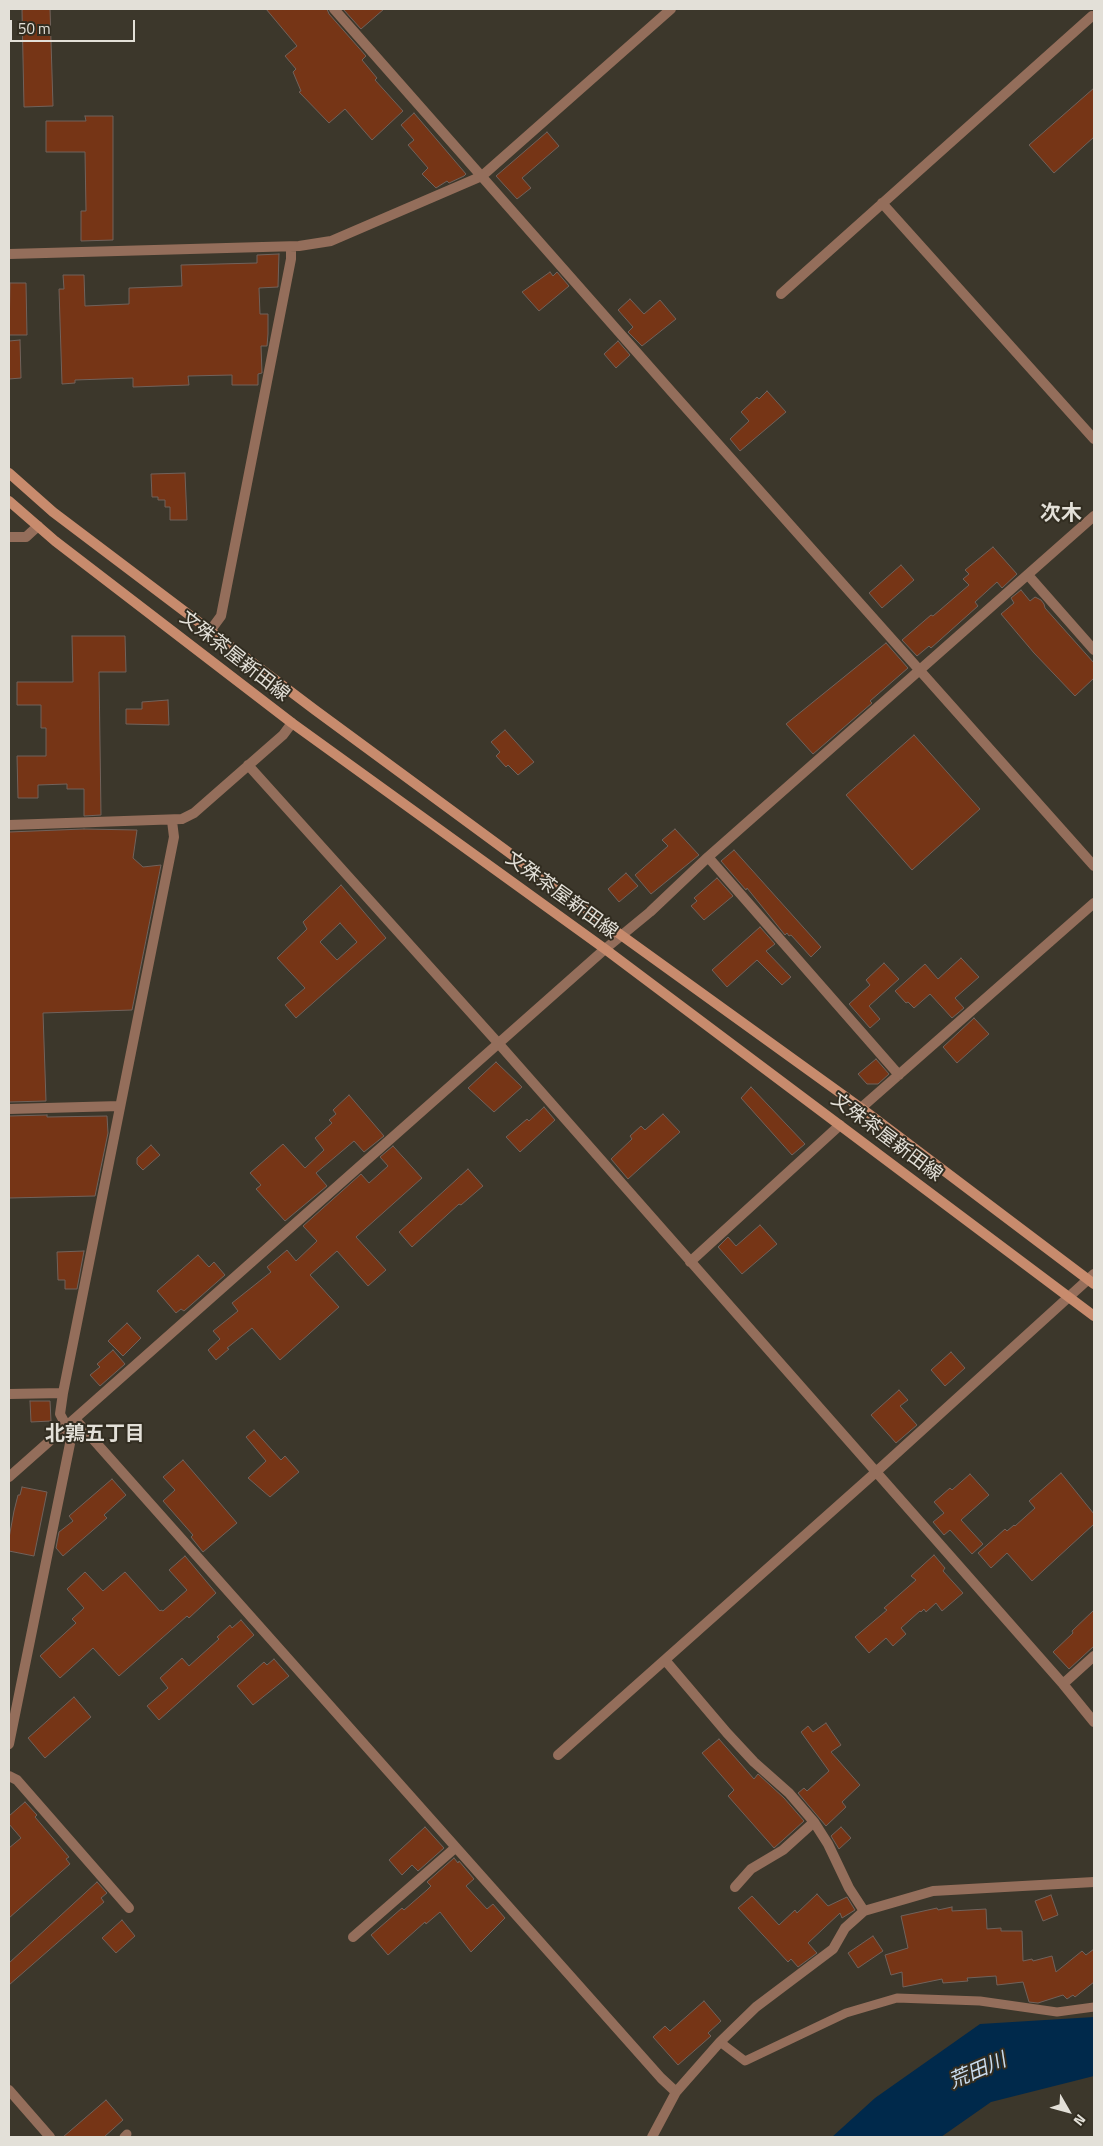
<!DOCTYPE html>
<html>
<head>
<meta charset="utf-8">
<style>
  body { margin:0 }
  #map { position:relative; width:1103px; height:2146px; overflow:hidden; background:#3c372b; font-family:"Titillium Web",sans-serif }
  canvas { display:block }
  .frame { position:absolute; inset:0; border:10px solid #e3e0d8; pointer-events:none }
  .north { position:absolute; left:1043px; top:2086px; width:50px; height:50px; -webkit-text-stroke:4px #322d21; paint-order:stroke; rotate:128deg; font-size:14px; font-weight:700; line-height:20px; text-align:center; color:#e3e0d8 }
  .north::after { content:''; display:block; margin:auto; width:18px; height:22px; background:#e3e0d8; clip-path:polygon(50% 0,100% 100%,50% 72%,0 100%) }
  .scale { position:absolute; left:10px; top:20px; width:125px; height:22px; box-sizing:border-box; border:2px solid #e3e0d8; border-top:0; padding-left:6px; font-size:15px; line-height:18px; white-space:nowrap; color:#e3e0d8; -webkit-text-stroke:4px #322d21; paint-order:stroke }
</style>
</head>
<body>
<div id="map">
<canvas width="1103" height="2146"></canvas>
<div class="frame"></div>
<div class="north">N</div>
<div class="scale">50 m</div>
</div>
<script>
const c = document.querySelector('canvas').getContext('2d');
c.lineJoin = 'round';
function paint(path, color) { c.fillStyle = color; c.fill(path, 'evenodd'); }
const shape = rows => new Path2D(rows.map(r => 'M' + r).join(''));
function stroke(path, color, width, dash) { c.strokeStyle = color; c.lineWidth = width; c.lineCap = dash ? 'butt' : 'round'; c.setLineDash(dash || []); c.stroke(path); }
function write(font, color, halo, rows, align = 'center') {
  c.font = font + ' "Titillium Web","Noto Sans JP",sans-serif'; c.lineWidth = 4; c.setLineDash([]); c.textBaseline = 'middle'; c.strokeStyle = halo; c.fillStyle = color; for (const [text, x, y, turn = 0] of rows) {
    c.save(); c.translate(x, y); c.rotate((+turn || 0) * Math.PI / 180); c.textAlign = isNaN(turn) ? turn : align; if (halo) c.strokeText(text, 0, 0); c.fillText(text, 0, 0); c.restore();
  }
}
paint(shape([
  [1094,2017,1094,2076,991,2102,941,2137,832,2137,875,2098,980,2024]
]), '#00294b');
const building = shape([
  [25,9,50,9,53,106,24,107,22,10,25,9],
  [266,9,327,9,329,14,366,56,362,60,377,78,375,80,403,111,372,140,345,109,329,123,299,92,301,91,293,72,296,69,285,56,297,46,266,9],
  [343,9,384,9,361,29,343,9],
  [1094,88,1094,137,1054,173,1029,145,1094,88],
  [414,113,466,174,464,176,449,183,447,181,436,188,422,174,428,168,408,145,414,140,401,125,414,113],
  [85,116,113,116,113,240,81,241,81,211,86,211,85,152,46,152,46,121,86,121,85,116],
  [547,132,559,146,522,178,531,188,517,199,496,176,547,132],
  [279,254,278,287,259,288,260,314,268,314,268,334,267,346,261,346,262,373,258,374,258,385,232,385,232,375,188,376,189,385,133,387,133,378,75,380,75,383,62,384,59,289,64,289,63,275,84,275,85,306,129,304,129,288,182,286,181,265,257,263,257,255,279,254],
  [550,272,553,276,557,272,569,286,539,311,522,292,550,272],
  [10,283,26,283,27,335,9,335,10,283],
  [630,299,644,314,660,300,676,319,642,346,628,332,633,327,618,310,630,299],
  [20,340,21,378,9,379,9,341,20,340],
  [618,341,630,355,616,368,604,354,618,341],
  [767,391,786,412,740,451,730,439,749,421,741,412,757,397,759,399,767,391],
  [185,473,187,520,170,520,170,507,165,507,165,500,158,500,158,497,152,497,151,474,185,473],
  [993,547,1017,574,1002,588,997,582,975,602,978,606,931,648,929,646,917,656,902,640,931,615,933,616,969,585,963,579,969,574,965,570,993,547],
  [901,565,914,580,882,608,869,593,901,565],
  [1021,590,1030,601,1035,597,1041,600,1044,604,1045,608,1094,663,1094,678,1075,696,1034,653,1001,614,1014,603,1011,598,1021,590],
  [72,636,125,636,126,672,99,672,101,815,84,816,84,789,67,789,67,784,38,785,38,798,18,798,17,756,46,756,46,728,41,728,41,705,17,705,17,682,73,682,72,636],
  [886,643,908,668,870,701,872,703,813,754,786,724,886,643],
  [168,700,169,725,126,724,126,709,142,709,142,702,168,700],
  [505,730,534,762,518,775,508,765,506,767,496,756,500,752,491,742,505,730],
  [914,735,980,809,912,870,846,795,914,735],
  [84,829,137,830,133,858,143,867,161,865,132,1010,43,1013,46,1101,9,1102,9,832,84,829],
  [675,829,699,855,651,894,635,875,668,846,662,840,675,829],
  [734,850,821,947,811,957,791,935,789,936,787,933,785,935,747,888,746,890,721,861,734,850],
  [626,873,638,886,619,902,608,889,626,873],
  [717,878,733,896,704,920,691,906,697,901,694,898,717,878],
  [341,885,386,938,296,1018,285,1005,305,988,277,958,307,929,303,922,341,885],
  [340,923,357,942,337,960,320,942,340,923],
  [760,927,775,944,766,951,791,977,782,985,757,960,727,987,712,970,760,927],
  [961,958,979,977,955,998,964,1008,952,1018,930,994,914,1008,908,1002,906,1003,895,991,925,964,938,979,961,958],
  [884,963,899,979,869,1006,880,1019,870,1028,849,1004,870,985,866,980,884,963],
  [974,1018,989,1034,957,1063,943,1047,974,1018],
  [876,1059,889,1074,878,1084,867,1084,858,1074,876,1059],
  [496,1062,522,1087,494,1112,468,1088,496,1062],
  [751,1087,805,1144,792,1155,741,1098,751,1087],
  [349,1095,384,1136,364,1152,354,1141,316,1173,327,1186,285,1221,256,1189,261,1185,250,1173,283,1144,305,1168,324,1150,315,1138,332,1123,329,1120,336,1114,333,1110,349,1095],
  [544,1107,555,1120,520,1152,506,1137,527,1119,529,1121,544,1107],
  [663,1114,680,1132,628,1179,611,1159,632,1139,630,1136,641,1126,645,1130,663,1114],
  [47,1115,47,1117,107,1116,108,1133,95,1196,9,1198,9,1116,47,1115],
  [151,1145,160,1155,143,1170,137,1164,137,1158,151,1145],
  [393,1146,422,1178,356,1237,386,1270,368,1286,337,1251,310,1275,339,1307,280,1360,252,1328,227,1348,229,1349,216,1360,208,1350,220,1339,213,1331,238,1311,232,1303,271,1272,267,1267,287,1250,296,1261,317,1241,303,1226,361,1174,369,1183,388,1166,380,1157,393,1146],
  [468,1169,483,1186,461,1205,459,1204,412,1247,399,1232,468,1169],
  [760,1225,777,1244,742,1274,718,1247,728,1237,736,1246,760,1225],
  [84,1251,77,1289,65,1289,65,1280,58,1280,57,1252,84,1251],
  [198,1255,209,1267,214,1262,225,1275,184,1311,181,1309,176,1313,157,1291,198,1255],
  [127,1323,141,1338,123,1356,108,1341,127,1323],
  [113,1350,125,1364,100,1386,90,1375,100,1367,97,1364,113,1350],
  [951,1352,965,1368,945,1386,931,1370,951,1352],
  [899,1390,908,1400,900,1406,917,1425,896,1443,871,1415,899,1390],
  [30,1401,50,1401,51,1421,31,1422,30,1401],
  [254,1430,281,1460,285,1456,299,1472,270,1497,248,1478,266,1461,246,1437,254,1430],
  [183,1460,237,1523,203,1552,191,1537,193,1535,163,1501,175,1490,163,1477,183,1460],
  [1061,1473,1094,1514,1094,1524,1032,1581,1007,1553,991,1568,978,1553,1005,1529,1007,1531,1014,1525,1015,1526,1035,1508,1029,1501,1061,1473],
  [970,1474,989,1495,961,1520,983,1544,972,1554,950,1530,944,1535,933,1522,944,1513,934,1502,950,1488,952,1490,970,1474],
  [112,1479,126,1495,104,1515,107,1518,63,1556,56,1548,59,1532,73,1521,69,1516,112,1479],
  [22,1487,47,1492,34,1556,9,1551,9,1538,14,1511,18,1495,20,1495,22,1487],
  [934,1555,945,1568,943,1571,963,1593,942,1611,936,1603,926,1612,924,1609,921,1612,920,1611,901,1628,906,1634,893,1646,886,1638,869,1653,855,1637,887,1610,884,1608,916,1580,911,1576,934,1555],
  [185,1556,216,1593,189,1618,187,1616,119,1676,93,1648,60,1678,40,1656,76,1623,72,1619,84,1608,67,1589,85,1572,103,1591,125,1572,160,1611,161,1610,163,1611,187,1590,169,1570,185,1556],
  [1094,1610,1094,1646,1069,1669,1053,1652,1073,1633,1072,1631,1094,1610],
  [241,1620,254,1635,159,1720,147,1706,168,1688,160,1678,182,1658,189,1666,219,1639,217,1637,230,1625,232,1628,241,1620],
  [274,1659,289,1676,253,1705,237,1686,264,1662,267,1665,274,1659],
  [74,1697,91,1717,45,1758,28,1738,74,1697],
  [826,1723,841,1745,831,1752,860,1785,842,1802,846,1807,826,1826,798,1793,804,1788,807,1791,829,1771,801,1732,808,1726,813,1732,826,1723],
  [719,1739,754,1779,758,1774,784,1798,804,1821,774,1848,728,1796,734,1790,702,1753,719,1739],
  [25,1802,37,1815,35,1817,69,1857,66,1859,70,1864,9,1918,9,1848,21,1838,9,1824,9,1816,25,1802],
  [425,1827,444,1848,418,1871,412,1865,402,1875,389,1860,425,1827],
  [841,1827,851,1838,839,1849,831,1836,841,1827],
  [454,1858,458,1863,459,1861,474,1879,466,1886,487,1909,493,1904,505,1918,471,1952,440,1912,426,1924,425,1922,388,1955,371,1935,402,1908,404,1910,427,1890,431,1886,427,1882,454,1858],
  [97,1882,107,1893,101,1898,104,1902,9,1985,9,1963,97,1882],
  [817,1894,828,1906,847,1897,855,1910,842,1918,840,1913,808,1943,817,1953,798,1967,791,1959,788,1962,738,1908,752,1896,779,1925,795,1910,797,1913,817,1894],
  [1051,1895,1058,1915,1043,1921,1035,1901,1051,1895],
  [952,1907,952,1911,986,1909,987,1929,1001,1928,1001,1931,1022,1931,1023,1961,1032,1959,1033,1961,1052,1956,1056,1972,1082,1951,1086,1955,1094,1949,1094,1982,1075,1997,1073,1995,1067,1999,1063,1995,1038,2003,1029,2002,1023,1982,997,1985,996,1976,967,1978,968,1981,943,1983,942,1979,903,1987,902,1972,891,1975,885,1955,908,1948,901,1916,937,1908,938,1910,952,1907],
  [122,1920,135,1936,116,1953,102,1938,122,1920],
  [873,1936,883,1951,858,1968,848,1953,873,1936],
  [704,2001,721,2021,708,2033,711,2036,678,2065,653,2037,665,2026,670,2031,704,2001],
  [106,2100,123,2120,104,2137,63,2137,106,2100]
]);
paint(building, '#763516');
stroke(building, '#71625b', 1);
stroke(shape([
  [720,2042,745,2061,846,2013,897,1998,980,2001,1057,2012,1094,2007],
  [124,2137,127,2134]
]), '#946e5b', 9);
stroke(shape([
  [334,9,670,390,1094,866],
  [882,203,1094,439],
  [9,254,299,246,331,241,482,176,671,9],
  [781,294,1092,16],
  [9,537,26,537,38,526],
  [1028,575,1094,650],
  [210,631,221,616,291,259,291,247],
  [248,765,499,1044,1063,1684,1094,1722],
  [9,825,182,819,194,813,283,735,292,723],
  [708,857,899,1075],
  [861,1108,1094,903],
  [9,1109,120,1106],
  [690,1262,840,1125],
  [9,1394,63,1393],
  [75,1419,661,2078,676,2092],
  [67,1427,60,1414,63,1393,174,837,172,821],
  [9,1477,605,949,650,912,708,857,1094,516],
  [665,1660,727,1733,754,1762,789,1793,814,1822,828,1844,849,1888,864,1911],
  [1063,1684,1094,1656],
  [9,1744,75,1419],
  [558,1755,876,1472,1094,1274],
  [9,1776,17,1780,129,1908],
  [735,1887,751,1869,783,1850,814,1822],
  [353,1937,455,1848],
  [9,2090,50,2137],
  [652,2137,676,2092,720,2042,756,2007,833,1949,845,1928,864,1911,933,1891,1094,1882]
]), '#946e5b', 10);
stroke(shape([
  [9,473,53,512,315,710,621,935,861,1108,1094,1284],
  [9,501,55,541,292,723,605,949,1094,1316]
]), '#c88b6d', 10);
write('19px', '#e3e0d8', '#322d21', [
  ["文殊茶屋新田線",234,657,38],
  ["文殊茶屋新田線",561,896,36],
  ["文殊茶屋新田線",886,1138,37]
]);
write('bold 20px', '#e3e0d8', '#322d21', [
  ["北鶉五丁目",95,1435]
]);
write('italic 20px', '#c9dbec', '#322d21', [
  ["荒田川",978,2072,-23]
]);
write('bold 21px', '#e3e0d8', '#322d21', [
  ["次木",1061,515]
]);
</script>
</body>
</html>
